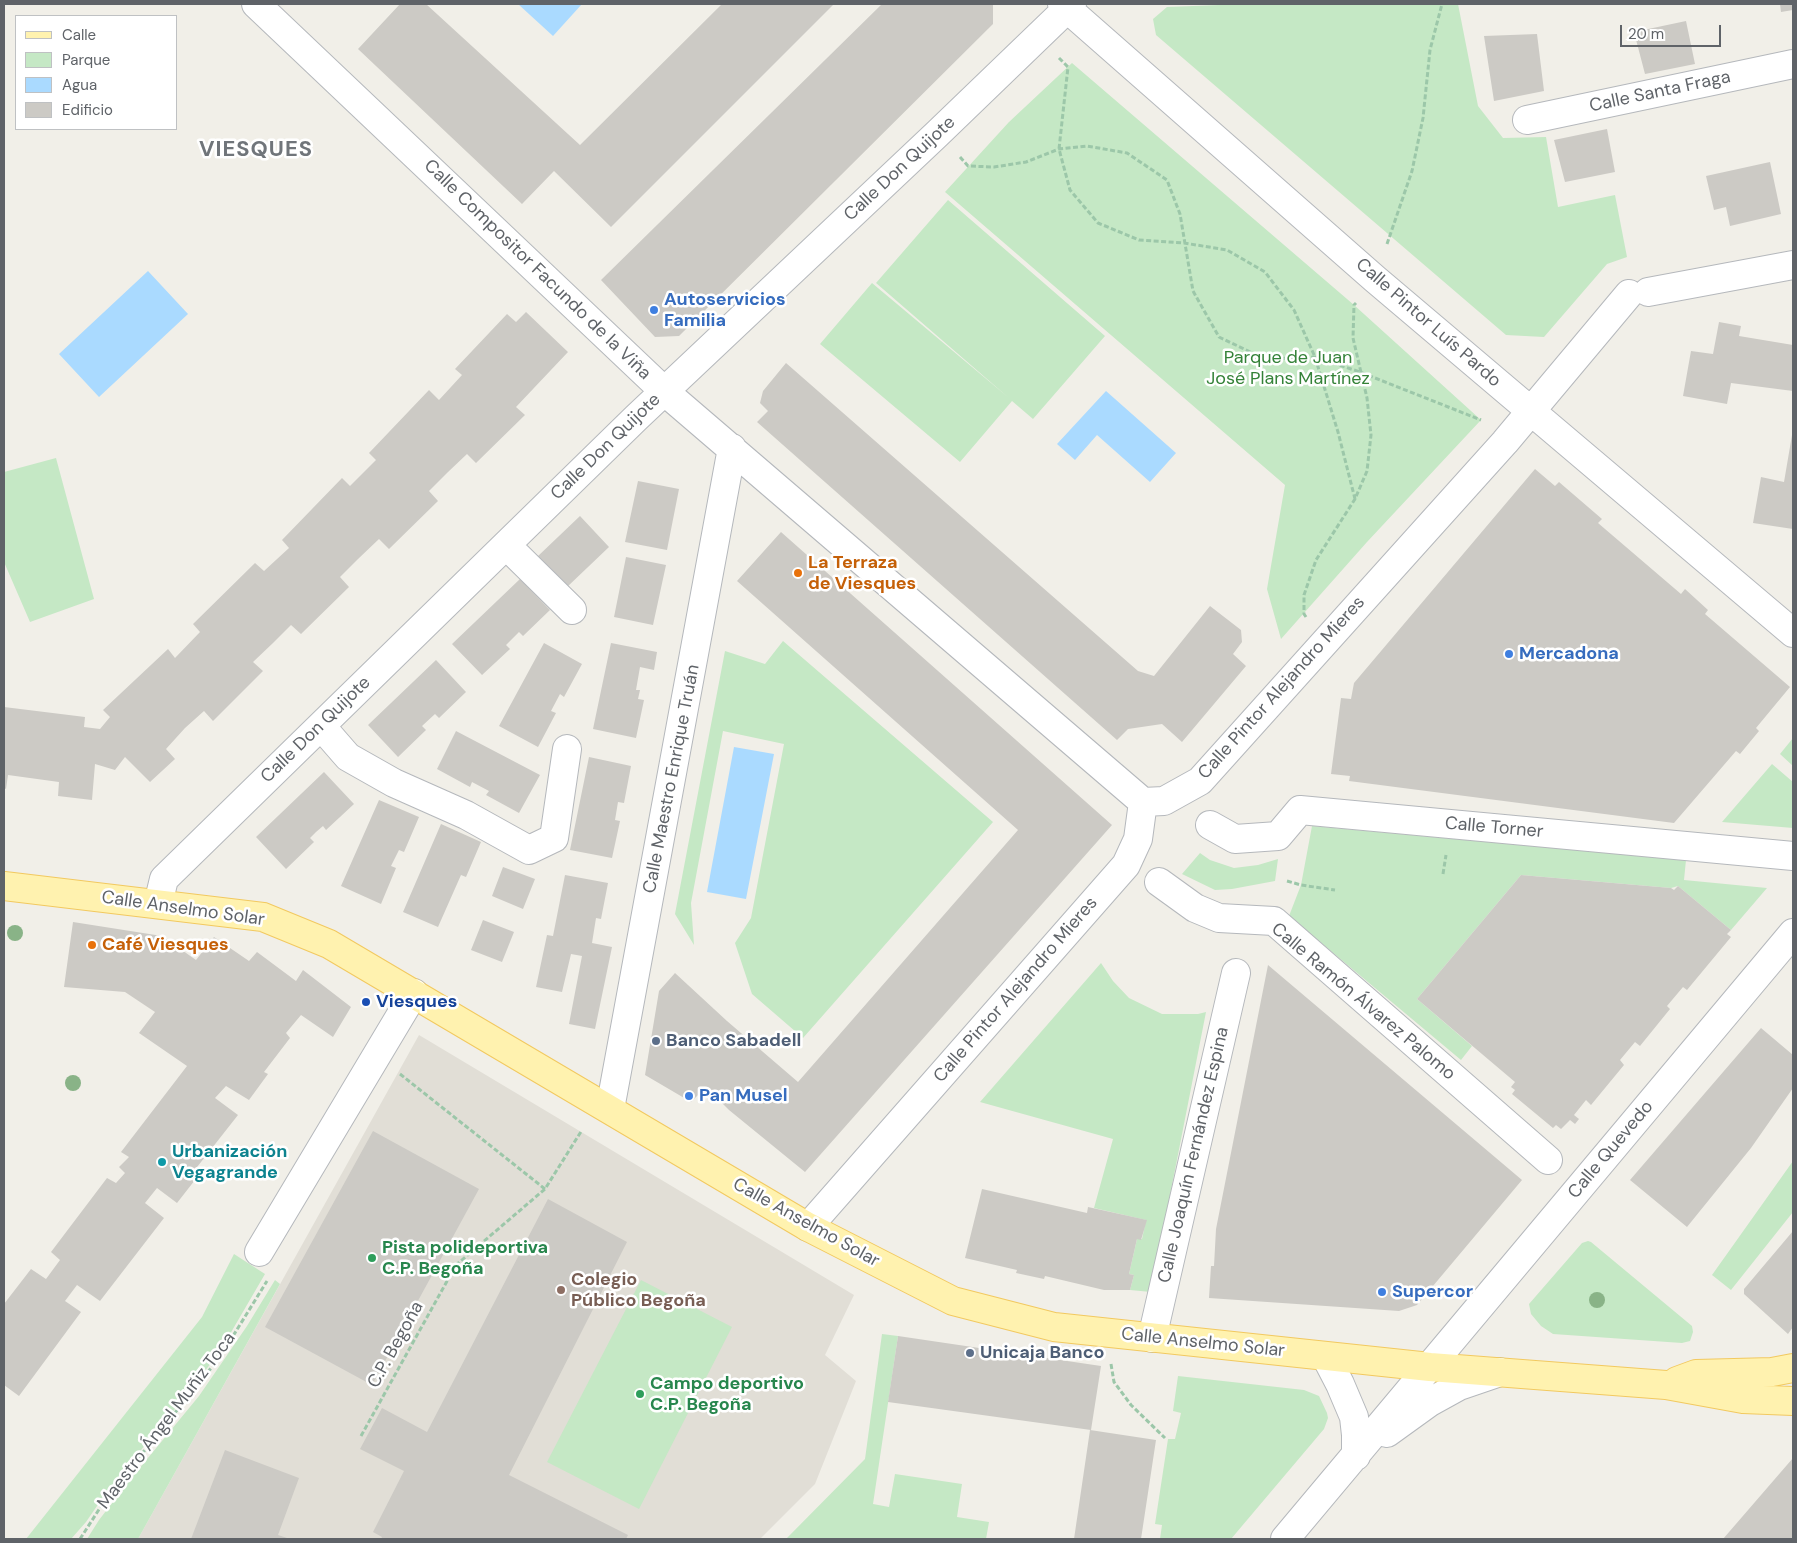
<!DOCTYPE html>
<html>
<head>
<meta charset="utf-8">
<style>
  body { margin:0 }
  #map { position:relative; width:1797px; height:1543px; overflow:hidden; background:#f1efe8; font-family:"DM Sans",sans-serif }
  canvas { display:block }
  .frame { position:absolute; inset:0; border:5px solid #5f6368; pointer-events:none }
  .legend { position:absolute; left:15px; top:15px; width:162px; height:115px; box-sizing:border-box; background:#fff; border:1px solid #bfc1c3; margin:0; padding:6px 9px; list-style:none; font-size:15px; color:#5f6368 }
  .legend li { display:flex; align-items:center; gap:10px; height:25px }
  .legend b { width:25px; border:1px solid #bfc1c3 }
  .scale { position:absolute; left:1620px; top:25px; width:101px; height:22px; box-sizing:border-box; border:2px solid #5f6368; border-top:0; padding-left:6px; font-size:15px; line-height:18px; white-space:nowrap; color:#5f6368; -webkit-text-stroke:4px #fff; paint-order:stroke }
</style>
</head>
<body>
<div id="map">
<canvas width="1797" height="1543"></canvas>
<div class="frame"></div>
<ul class="legend">
<li><b style="height:6px;background:#fff2af"></b>Calle</li>
<li><b style="height:14px;background:#c5e8c5"></b>Parque</li>
<li><b style="height:14px;background:#aadaff"></b>Agua</li>
<li><b style="height:14px;background:#cccac5"></b>Edificio</li>
</ul>
<div class="scale">20 m</div>
</div>
<script>
const c = document.querySelector('canvas').getContext('2d');
c.lineJoin = 'round';
function paint(path, color) { c.fillStyle = color; c.fill(path, 'evenodd'); }
const shape = rows => new Path2D(rows.map(r => 'M' + r).join(''));
function stroke(path, color, width, dash) { c.strokeStyle = color; c.lineWidth = width; c.lineCap = dash ? 'butt' : 'round'; c.setLineDash(dash || []); c.stroke(path); }
function write(font, color, halo, rows, align = 'center') {
  c.font = font + ' "DM Sans",sans-serif'; c.lineWidth = 5; c.setLineDash([]); c.textBaseline = 'middle'; c.strokeStyle = halo; c.fillStyle = color; for (const [text, x, y, turn = 0] of rows) {
    c.save(); c.translate(x, y); c.rotate((+turn || 0) * Math.PI / 180); c.textAlign = isNaN(turn) ? turn : align; if (halo) c.strokeText(text, 0, 0); c.fillText(text, 0, 0); c.restore();
  }
}
paint(shape([
  [419,1035,854,1295,825,1355,856,1381,815,1484,760,1539,138,1539]
]), '#e1ded6');
paint(shape([
  [1246,4,1458,4,1478,106,1503,138,1546,137,1558,207,1615,195,1627,257,1607,264,1544,337,1506,335,1156,35,1153,19,1167,7],
  [1072,63,1354,305,1481,420,1367,542,1281,639,1267,589,1285,485,945,192,1009,122],
  [948,200,1105,336,1033,419,1012,401,960,462,820,344,872,283,1009,398,876,283],
  [56,458,94,599,30,622,4,562,4,472],
  [783,641,993,822,803,1038,752,994,735,943,751,918,784,744,723,731,691,903,694,945,675,914,725,651,765,664],
  [1793,738,1793,766,1780,754],
  [1772,764,1793,782,1793,828,1722,822],
  [1312,826,1686,860,1684,880,1767,888,1731,930,1678,886,1671,888,1521,875,1417,999,1472,1046,1461,1060,1289,916,1301,885],
  [1200,853,1210,860,1234,868,1258,865,1278,859,1275,881,1232,889,1215,890,1182,874],
  [1101,963,1113,981,1129,998,1162,1014,1198,1014,1206,1012,1151,1292,1130,1290,1134,1275,1129,1274,1137,1239,1142,1239,1146,1220,1094,1208,1113,1139,980,1102],
  [1793,1161,1793,1212,1731,1290,1712,1275],
  [1588,1241,1591,1242,1692,1326,1693,1332,1690,1341,1682,1343,1553,1334,1541,1326,1531,1314,1529,1304,1582,1243],
  [234,1254,265,1274,219,1353,175,1409,108,1490,86,1522,71,1539,26,1539,202,1317],
  [275,1280,280,1284,138,1539,87,1539,99,1520,129,1481,199,1396,247,1326],
  [641,1280,732,1327,639,1509,547,1462],
  [882,1334,898,1336,873,1504,889,1507,895,1474,962,1484,957,1517,989,1522,986,1539,786,1539,865,1459],
  [1178,1376,1304,1390,1319,1396,1327,1413,1328,1418,1324,1429,1231,1539,1160,1539,1162,1525,1155,1524,1168,1439,1175,1439,1181,1413,1173,1411]
]), '#c5e8c5');
paint(shape([
  [518,4,582,4,553,36],
  [148,271,188,314,99,397,59,354],
  [1106,391,1176,453,1150,482,1097,435,1075,460,1057,444],
  [734,747,774,754,746,899,707,892]
]), '#aadaff');
paint(shape([
  [400,4,426,4,580,145,722,4,834,4,611,227,554,171,522,204,358,49],
  [882,4,993,4,993,24,679,336,655,337,601,280],
  [1780,4,1793,4,1793,10,1781,12],
  [1686,21,1695,64,1645,74,1634,32],
  [1537,34,1544,91,1494,101,1484,36],
  [1607,129,1615,172,1565,182,1554,140],
  [1770,162,1781,214,1730,226,1726,207,1714,210,1706,176],
  [526,312,568,352,516,407,525,415,476,463,467,454,448,472,429,491,438,501,389,549,379,539,358,559,340,577,349,587,301,634,291,625,273,643,253,662,263,671,213,721,204,711,185,728,166,749,175,759,150,782,125,757,115,770,95,764,92,800,58,796,59,782,8,775,6,789,4,788,4,707,85,717,84,727,100,729,110,717,103,710,168,649,175,658,200,632,193,624,255,563,264,571,289,548,282,540,342,478,350,486,376,460,369,453,429,390,439,400,462,375,455,369,507,314,516,322],
  [1719,322,1741,326,1739,336,1793,345,1793,391,1731,383,1727,404,1683,396,1691,351,1713,354],
  [786,363,1138,671,1154,676,1210,606,1241,630,1242,642,1233,654,1246,666,1182,742,1162,724,1128,729,1117,740,757,422,768,411,760,403,763,391],
  [1792,435,1793,529,1753,523,1761,477,1784,482],
  [1535,469,1555,486,1559,482,1602,519,1598,523,1681,594,1685,589,1708,610,1705,614,1790,687,1756,728,1759,731,1740,754,1736,751,1674,823,1349,781,1350,776,1331,774,1341,698,1351,699,1354,683],
  [638,481,679,489,667,550,625,542],
  [580,516,609,547,566,588,537,557],
  [781,532,1112,825,805,1172,729,1110,706,1087,691,1102,645,1075,659,991,675,973,727,1021,798,1082,1018,830,737,581],
  [626,557,666,565,653,625,614,617],
  [520,579,550,610,523,636,519,632,506,645,510,649,482,675,452,644],
  [544,643,582,664,564,697,560,694,551,711,556,713,538,747,499,726],
  [611,643,657,652,654,670,640,667,636,690,640,690,638,699,644,700,636,738,593,729],
  [436,660,466,692,439,718,435,714,422,726,426,730,398,757,368,725],
  [456,731,540,775,519,813,486,795,489,791,472,782,470,787,437,769],
  [589,757,631,766,624,803,618,802,615,820,620,821,612,858,570,850],
  [324,772,354,804,326,830,323,826,316,832,310,838,314,842,286,869,256,837],
  [379,800,419,817,404,852,399,850,391,866,396,868,381,904,341,886],
  [441,824,481,842,466,877,461,875,438,927,403,912],
  [503,867,535,879,523,909,492,896],
  [565,875,608,883,601,919,596,918,592,943,612,947,595,1029,569,1024,582,956,571,954,562,992,536,987,547,935,553,936],
  [1521,875,1671,888,1674,890,1678,886,1731,930,1727,934,1731,937,1687,990,1683,987,1667,1006,1670,1009,1640,1046,1635,1042,1620,1060,1624,1065,1591,1105,1586,1100,1574,1115,1579,1119,1575,1124,1570,1120,1561,1129,1556,1125,1553,1128,1512,1094,1515,1090,1511,1087,1515,1082,1417,999],
  [483,920,514,932,502,962,471,950],
  [73,922,162,936,196,960,214,937,249,961,257,952,296,981,303,970,351,1007,333,1037,301,1015,286,1033,290,1038,264,1072,268,1074,249,1100,226,1086,215,1098,238,1115,190,1176,195,1180,177,1203,157,1188,145,1203,164,1218,100,1301,77,1285,65,1301,81,1312,19,1396,4,1385,4,1304,31,1269,46,1279,60,1260,51,1252,107,1178,116,1183,125,1173,119,1167,129,1157,121,1152,187,1066,139,1033,155,1012,125,992,64,987],
  [1268,965,1522,1180,1417,1305,1399,1311,1209,1298,1211,1266,1214,1266,1216,1229],
  [1761,1028,1793,1055,1793,1088,1751,1148,1687,1227,1630,1180],
  [373,1131,479,1189,372,1385,265,1327],
  [982,1189,1087,1213,1088,1207,1147,1220,1141,1240,1137,1239,1129,1274,1134,1275,1130,1290,1104,1290,1045,1276,1044,1279,1016,1273,1017,1270,965,1258],
  [548,1199,627,1242,509,1475,628,1535,626,1539,381,1539,382,1537,373,1532,404,1471,360,1449,382,1408,427,1432],
  [1793,1231,1793,1327,1788,1334,1744,1294,1744,1289],
  [898,1336,1101,1366,1091,1430,888,1402],
  [1090,1430,1156,1440,1141,1539,1074,1539],
  [225,1450,299,1478,278,1535,290,1539,191,1539],
  [1793,1458,1793,1538,1792,1539,1723,1539]
]), '#cccac5');
const minor = shape([
  [256,4,664,391,1143,802],
  [1062,4,1375,279,1793,633],
  [1527,120,1793,64],
  [1648,292,1793,265],
  [506,545,572,610],
  [321,726,348,757,394,783,466,815,529,850,554,838,567,749],
  [1143,802,1164,801,1200,781,1505,442,1629,294],
  [1210,825,1235,839,1278,836,1300,810,1793,856],
  [1159,882,1195,908,1219,918,1274,921,1548,1160],
  [158,904,164,879,636,418,937,134,1072,4],
  [610,1109,732,448],
  [808,1227,1126,865,1138,839,1143,802],
  [259,1252,414,993],
  [1152,1338,1236,973],
  [1326,1357,1340,1384,1354,1417,1356,1435,1356,1456],
  [1387,1433,1430,1402,1459,1386,1500,1372],
  [1285,1539,1793,933]
]);
const major = shape([
  [4,886,263,917,329,944,808,1227,953,1301,1054,1327,1430,1367,1666,1385,1743,1399,1793,1401],
  [1677,1381,1696,1374,1772,1372,1793,1368]
]);
stroke(minor, '#b5b8bc', 30);
stroke(major, '#f2c960', 30);
stroke(shape([
  [1059,58,1068,67,1059,149,1070,190,1098,223,1139,240,1184,243,1227,250,1265,272,1294,310,1315,357,1338,432,1355,499],
  [960,157,968,166,994,167,1026,162,1059,149,1087,146,1127,153,1167,180,1180,214,1193,291,1219,337,1265,359,1315,357,1360,372,1481,420],
  [1387,244,1412,171,1423,118,1430,50,1442,4],
  [1306,617,1304,614,1304,595,1316,560,1355,499,1367,471,1371,435,1367,398,1353,338,1354,305,1356,303],
  [1443,874,1446,855],
  [1287,881,1301,885,1335,890],
  [400,1074,545,1189],
  [1111,1364,1114,1382,1131,1405,1165,1438],
  [361,1436,456,1265,545,1189,582,1130],
  [80,1539,107,1497,220,1357,267,1281]
]), '#9cc7a9', 3, [5, 2.5]);
stroke(minor, '#fff', 28);
stroke(major, '#fff2af', 28);
c.fillStyle = '#89b387';
for (const [x, y] of [
  [15,933],
  [73,1083],
  [1597,1300]
]) { c.beginPath(); c.arc(x, y, 8, 0, 2 * Math.PI); c.fill(); }
for (const [x, y, r, color] of [
  [654,310,5,"#3f7fe0"],
  [798,573,5,"#e8710a"],
  [1509,654,5,"#3f7fe0"],
  [92,945,5,"#e8710a"],
  [366,1002,5,"#1a4fb4"],
  [656,1041,5,"#5c6f8a"],
  [689,1096,5,"#3f7fe0"],
  [162,1162,5,"#0f9aa8"],
  [372,1258,5,"#2e9e5b"],
  [561,1290,5,"#8d6e63"],
  [1382,1292,5,"#3f7fe0"],
  [970,1353,5,"#5c6f8a"],
  [640,1394,5,"#2e9e5b"]
]) { const dot = new Path2D(); dot.arc(x, y, r, 0, 2 * Math.PI); c.fillStyle = color; c.fill(dot); stroke(dot, '#fff', 2); }
write('18px', '#5f6368', '#fff', [
  ["Calle Santa Fraga",1660,92,-12],
  ["Calle Don Quijote",900,169,-43],
  ["Calle Compositor Facundo de la Viña",537,270,44],
  ["Calle Pintor Luís Pardo",1428,323,41],
  ["Calle Don Quijote",606,447,-44],
  ["Calle Pintor Alejandro Mieres",1282,688,-48],
  ["Calle Don Quijote",316,730,-44],
  ["Calle Maestro Enrique Truán",672,779,-79],
  ["Calle Torner",1494,828,5],
  ["Calle Anselmo Solar",183,909,8],
  ["Calle Pintor Alejandro Mieres",1016,990,-49],
  ["Calle Ramón Álvarez Palomo",1363,1002,40],
  ["Calle Quevedo",1611,1150,-50],
  ["Calle Joaquín Fernández Espina",1194,1155,-77],
  ["Calle Anselmo Solar",806,1223,29],
  ["Calle Anselmo Solar",1203,1343,6],
  ["C.P. Begoña",396,1345,-61],
  ["Maestro Ángel Muñiz Toca",167,1421,-53]
]);
write('bold 18px', '#366cbe', '#fff', [
  ["Autoservicios",664,300],
  ["Familia",664,321],
  ["Mercadona",1519,654],
  ["Pan Musel",699,1096],
  ["Supercor",1392,1292]
], 'left');
write('18px', '#348238', '#fff', [
  ["Parque de Juan",1288,358],
  ["José Plans Martínez",1288,379]
]);
write('bold 18px', '#c56008', '#fff', [
  ["La Terraza",808,563],
  ["de Viesques",808,584],
  ["Café Viesques",102,945]
], 'left');
write('bold 18px', '#164399', '#fff', [
  ["Viesques",376,1002]
], 'left');
write('bold 18px', '#4e5e75', '#fff', [
  ["Banco Sabadell",666,1041],
  ["Unicaja Banco",980,1353]
], 'left');
write('bold 18px', '#0d838f', '#fff', [
  ["Urbanización",172,1152],
  ["Vegagrande",172,1173]
], 'left');
write('bold 18px', '#27864d', '#fff', [
  ["Pista polideportiva",382,1248],
  ["C.P. Begoña",382,1269],
  ["Campo deportivo",650,1384],
  ["C.P. Begoña",650,1405]
], 'left');
write('bold 18px', '#785e54', '#fff', [
  ["Colegio",571,1280],
  ["Público Begoña",571,1301]
], 'left');
c.letterSpacing = '1px';
write('bold 22px', '#70757a', '#fff', [
  ["VIESQUES",256,150]
]);
c.letterSpacing = '0px';
</script>
</body>
</html>
